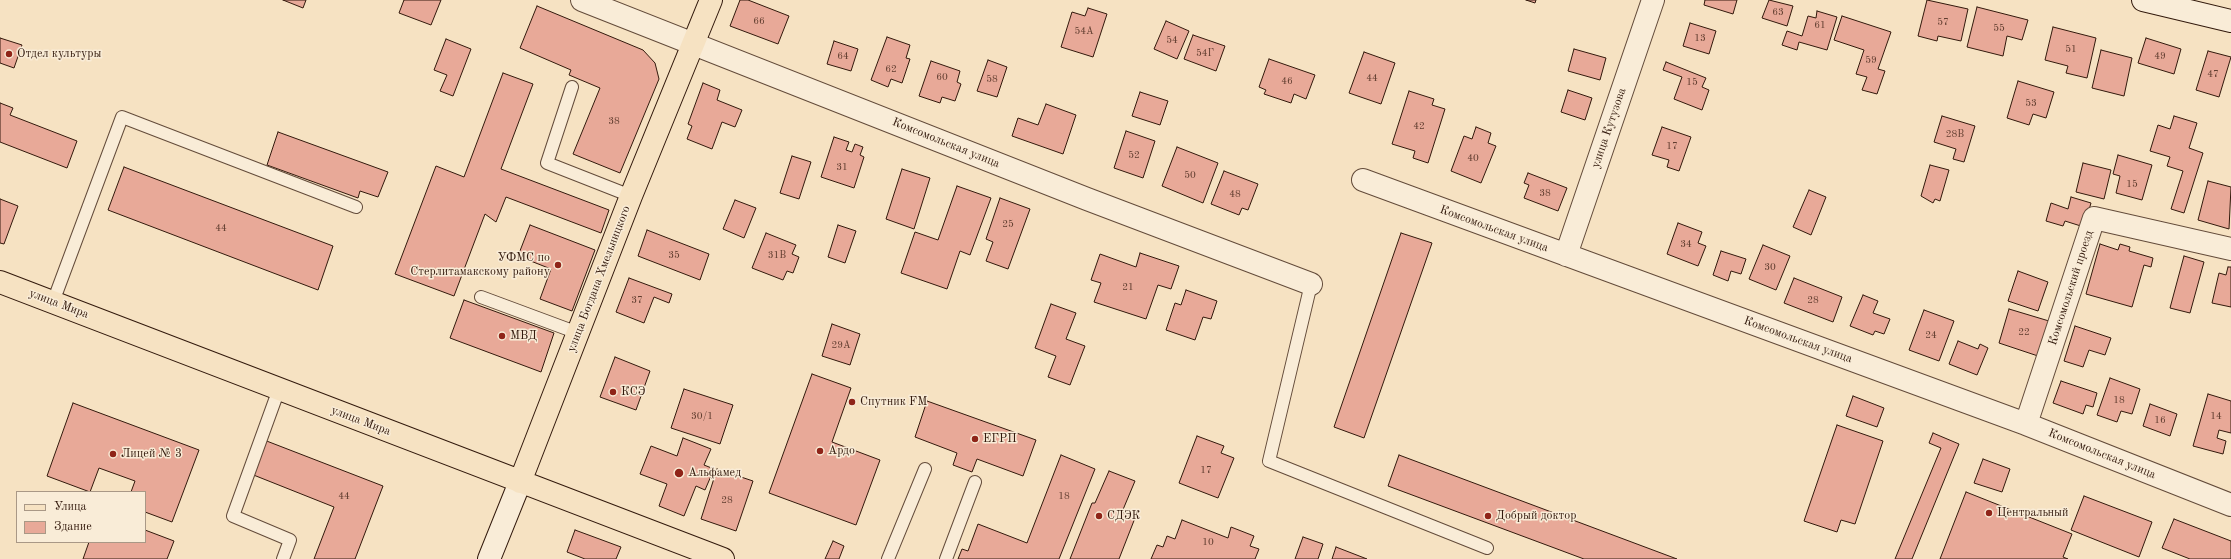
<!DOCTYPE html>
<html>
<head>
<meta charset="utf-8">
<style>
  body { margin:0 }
  #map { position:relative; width:2231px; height:559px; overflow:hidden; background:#f6e2c2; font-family:"Old Standard TT",serif }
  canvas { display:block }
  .legend { position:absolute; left:16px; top:491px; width:130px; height:52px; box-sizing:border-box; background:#f9ecd7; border:1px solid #a99886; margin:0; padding:5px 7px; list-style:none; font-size:12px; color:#32190c }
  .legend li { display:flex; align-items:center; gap:8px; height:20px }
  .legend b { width:20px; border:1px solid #a99886 }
</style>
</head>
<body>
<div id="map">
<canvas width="2231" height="559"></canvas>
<ul class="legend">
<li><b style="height:5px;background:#f6e2c2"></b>Улица</li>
<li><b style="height:11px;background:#e8a998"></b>Здание</li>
</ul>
</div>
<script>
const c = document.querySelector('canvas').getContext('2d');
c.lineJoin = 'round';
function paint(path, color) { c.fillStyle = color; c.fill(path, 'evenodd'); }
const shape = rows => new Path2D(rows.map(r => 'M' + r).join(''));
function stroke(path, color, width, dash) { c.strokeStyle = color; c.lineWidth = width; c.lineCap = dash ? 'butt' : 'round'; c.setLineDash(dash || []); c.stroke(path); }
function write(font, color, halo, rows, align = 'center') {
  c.font = font + ' "Old Standard TT",serif'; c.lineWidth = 3; c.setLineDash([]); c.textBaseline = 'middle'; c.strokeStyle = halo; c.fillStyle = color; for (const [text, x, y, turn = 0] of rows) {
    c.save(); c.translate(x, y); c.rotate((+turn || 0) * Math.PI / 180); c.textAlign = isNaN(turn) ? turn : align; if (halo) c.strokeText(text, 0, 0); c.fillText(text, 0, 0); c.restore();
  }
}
const building = shape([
  [283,0,306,0,303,8,283,0],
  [404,0,441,0,431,25,399,13,404,0],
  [740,0,748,0,789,16,778,44,730,26,740,0],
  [1526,0,1536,0,1535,3,1526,0],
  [1705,0,1737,0,1733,14,1704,5,1705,0],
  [1769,0,1793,6,1787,26,1762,18,1769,0],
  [1927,0,1968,9,1961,41,1938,36,1937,41,1918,36,1927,0],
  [537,6,643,50,655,63,659,79,620,173,573,154,600,88,569,75,571,70,520,48,537,6],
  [1977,7,2028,20,2022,40,2007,36,2003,56,1967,47,1977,7],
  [1088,8,1107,14,1093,57,1061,47,1072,12,1085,16,1088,8],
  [1817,11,1837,17,1827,50,1799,42,1797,50,1782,45,1787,31,1802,36,1808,16,1816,18,1817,11],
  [1842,16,1891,32,1878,69,1885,71,1877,94,1862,90,1867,77,1856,74,1864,50,1834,40,1842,16],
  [1166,21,1189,31,1177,59,1154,49,1166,21],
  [1690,23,1716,31,1709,54,1683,46,1690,23],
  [2053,27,2096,38,2087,78,2066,73,2068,66,2045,60,2053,27],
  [1193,35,1225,46,1216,71,1184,59,1193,35],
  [887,37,910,45,906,58,910,59,902,83,891,79,888,87,871,80,887,37],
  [0,38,22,45,14,68,0,63,0,38],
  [2146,38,2181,49,2174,74,2138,63,2146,38],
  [446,39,471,49,453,96,440,91,447,75,434,70,446,39],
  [834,41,858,49,851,71,827,64,834,41],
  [1574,49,1606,58,1600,80,1568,71,1574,49],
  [2101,50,2132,58,2124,96,2092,88,2101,50],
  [2208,51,2231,57,2219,97,2196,90,2208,51],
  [1364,52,1395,63,1381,104,1349,93,1364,52],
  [1269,59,1315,75,1306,99,1294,94,1291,103,1264,94,1266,90,1259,87,1269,59],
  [988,60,1007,67,997,97,977,91,988,60],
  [931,61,960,71,957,82,961,84,955,101,942,97,940,103,919,96,931,61],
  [1666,62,1706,78,1702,87,1709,90,1702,110,1674,99,1682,77,1663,70,1666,62],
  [503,73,533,84,501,169,609,210,601,233,506,197,496,222,485,214,454,296,395,274,436,166,464,177,503,73],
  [2018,81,2054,92,2046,118,2033,114,2029,125,2007,118,2018,81],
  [703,83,720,90,717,100,742,110,735,127,722,122,712,149,687,139,692,126,688,124,703,83],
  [1568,90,1592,98,1585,120,1561,112,1568,90],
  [1409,91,1434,99,1432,105,1445,109,1428,163,1413,158,1415,151,1392,144,1409,91],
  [1140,92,1168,101,1160,125,1132,116,1140,92],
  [0,103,13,108,10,115,77,141,67,168,0,142,0,103],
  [1046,104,1076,115,1063,154,1012,136,1018,118,1038,125,1046,104],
  [1942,116,1975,126,1964,162,1953,159,1956,149,1934,142,1942,116],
  [2174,116,2197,123,2189,148,2203,153,2184,213,2171,209,2183,171,2167,166,2170,157,2150,151,2158,125,2170,129,2174,116],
  [1476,127,1491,133,1488,143,1496,146,1481,183,1451,171,1464,136,1472,139,1476,127],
  [1662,127,1691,137,1679,171,1667,167,1669,160,1652,155,1662,127],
  [1126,131,1155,141,1143,178,1114,168,1126,131],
  [278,132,388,172,378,197,360,191,358,198,267,165,278,132],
  [834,137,849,142,846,150,852,152,855,144,863,147,860,155,864,157,854,188,821,177,834,137],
  [1177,147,1218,163,1203,203,1162,186,1177,147],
  [2118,155,2152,165,2142,200,2116,193,2120,176,2113,174,2118,155],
  [792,156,811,162,799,199,780,193,792,156],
  [2083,163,2111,170,2104,199,2076,192,2083,163],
  [1930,165,1949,170,1940,201,1935,199,1933,203,1921,196,1930,165],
  [124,167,333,246,318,290,108,210,124,167],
  [902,169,930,178,914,229,886,219,902,169],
  [1224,171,1258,184,1248,210,1242,208,1239,215,1211,204,1224,171],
  [1528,173,1567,188,1558,211,1524,198,1529,185,1524,183,1528,173],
  [2208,181,2231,187,2229,229,2198,220,2208,181],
  [957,186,991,198,970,255,960,251,947,289,901,273,915,232,938,240,957,186],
  [1809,190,1826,197,1811,235,1793,227,1809,190],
  [2071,197,2091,203,2084,227,2065,221,2063,226,2046,221,2051,203,2068,209,2071,197],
  [1000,198,1030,209,1008,269,986,261,993,242,986,239,1000,198],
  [0,199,18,206,4,244,0,243,0,199],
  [735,200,756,208,744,238,723,229,735,200],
  [1678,223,1702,232,1698,243,1706,246,1698,266,1667,254,1678,223],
  [530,225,595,250,572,311,540,299,551,269,518,256,530,225],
  [838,225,856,231,845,263,828,257,838,225],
  [647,230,709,254,700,280,638,256,647,230],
  [766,233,796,245,792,254,799,257,793,273,787,271,783,280,752,268,766,233],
  [1401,233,1432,243,1364,438,1334,427,1401,233],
  [2100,244,2118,250,2120,244,2130,247,2129,251,2153,258,2151,267,2144,265,2132,307,2086,294,2100,244],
  [1763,245,1790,256,1776,290,1749,279,1763,245],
  [1721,251,1746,259,1741,274,1731,271,1728,281,1713,275,1721,251],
  [1140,253,1179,266,1171,289,1158,285,1146,319,1094,302,1101,283,1091,280,1100,254,1136,267,1140,253],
  [2184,256,2204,262,2190,313,2170,308,2184,256],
  [2228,267,2231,267,2231,307,2212,303,2219,273,2226,275,2228,267],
  [2018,271,2048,282,2038,311,2008,301,2018,271],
  [629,278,672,294,669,303,654,297,644,323,616,312,629,278],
  [1794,278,1842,297,1833,322,1784,303,1794,278],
  [1186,290,1217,301,1211,319,1203,317,1195,340,1166,330,1175,303,1181,305,1186,290],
  [1863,295,1878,301,1873,313,1890,319,1884,334,1875,331,1873,335,1850,326,1863,295],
  [464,300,554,333,541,372,450,338,464,300],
  [1051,304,1076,313,1066,339,1085,346,1070,385,1048,377,1056,356,1035,348,1051,304],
  [2009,309,2049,321,2038,356,1999,343,2009,309],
  [1924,310,1954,321,1939,361,1909,350,1924,310],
  [832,324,860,334,850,365,822,356,832,324],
  [2075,326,2111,338,2105,355,2089,350,2083,367,2064,361,2075,326],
  [1958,341,1978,349,1980,344,1988,348,1977,375,1949,364,1958,341],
  [615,357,650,371,636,410,600,397,615,357],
  [812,374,851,388,832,442,880,460,856,525,769,493,812,374],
  [2110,378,2140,389,2132,414,2121,411,2117,422,2097,415,2110,378],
  [2061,381,2097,393,2093,407,2086,405,2083,414,2053,403,2061,381],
  [684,389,733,405,720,444,671,428,684,389],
  [2208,394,2231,401,2231,433,2219,430,2217,438,2226,441,2223,454,2193,446,2208,394],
  [1853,396,1884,408,1877,427,1846,416,1853,396],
  [927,401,1036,440,1023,476,977,459,972,472,953,465,957,453,915,437,927,401],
  [73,403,199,450,172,522,145,512,145,492,131,492,135,481,99,468,90,492,47,476,73,403],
  [2150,404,2177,414,2170,436,2143,426,2150,404],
  [1837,425,1883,441,1855,524,1841,520,1837,532,1804,521,1837,425],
  [1933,433,1959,444,1912,559,1895,559,1941,448,1929,443,1933,433],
  [1197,436,1224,446,1221,453,1234,458,1218,498,1179,483,1197,436],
  [683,438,711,449,704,465,714,469,705,490,696,486,684,516,659,506,667,484,640,474,651,446,677,456,683,438],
  [264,440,383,486,355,559,314,559,334,507,251,474,264,440],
  [1061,455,1095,469,1059,559,958,559,962,549,968,551,978,524,1027,543,1061,455],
  [1399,455,1677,559,1584,559,1388,486,1399,455],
  [1983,459,2010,469,2002,492,1974,483,1983,459],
  [717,469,753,481,736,531,701,519,717,469],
  [1109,471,1135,481,1122,512,1135,518,1119,559,1070,559,1092,503,1095,503,1109,471],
  [1966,492,2072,534,2063,557,2068,559,1940,559,1966,492],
  [2084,496,2152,522,2139,557,2071,530,2084,496],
  [2174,519,2231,541,2231,559,2190,559,2162,548,2174,519],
  [1182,520,1228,538,1231,527,1254,536,1250,546,1259,549,1255,559,1151,559,1157,545,1163,547,1167,536,1175,539,1182,520],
  [145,530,174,541,167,559,83,559,89,542,145,542,145,530],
  [575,530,621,547,616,559,585,559,567,552,575,530],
  [1303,537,1323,544,1318,559,1295,559,1303,537],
  [833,541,844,546,839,559,825,559,833,541],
  [1336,547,1367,559,1332,559,1336,547]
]);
paint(building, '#e8a998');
stroke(building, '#32190c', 1);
const lane = shape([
  [572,87,547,163,631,196],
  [1311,284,1269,461,1487,548],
  [481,297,578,333],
  [53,302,122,117,356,207],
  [279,389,233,516,290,540,283,559],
  [888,559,925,469],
  [946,559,975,482]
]);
const street = shape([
  [582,0,1087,199,1311,284],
  [1363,180,2026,424,2231,505],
  [1566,255,1653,0],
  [2026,424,2094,218,2231,249]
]);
const secondary = shape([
  [2143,0,2231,21],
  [489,559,520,482]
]);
const primary = shape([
  [0,282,723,559],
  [520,482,631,196,711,0]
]);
stroke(lane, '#634b3a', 14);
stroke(street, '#634b3a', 24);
stroke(secondary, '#32190c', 24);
stroke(primary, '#32190c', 24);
stroke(lane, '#f9ecd7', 12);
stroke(street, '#f9ecd7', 22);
stroke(secondary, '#f9ecd7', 22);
stroke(primary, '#f6e2c2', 22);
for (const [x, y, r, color] of [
  [9,54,4,"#8f2418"],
  [558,265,4,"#8f2418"],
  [502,336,4,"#8f2418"],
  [613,392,4,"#8f2418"],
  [852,402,4,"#8f2418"],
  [975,439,4,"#8f2418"],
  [820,451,4,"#8f2418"],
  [113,454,4,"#8f2418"],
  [679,473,5,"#8f2418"],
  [1989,513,4,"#8f2418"],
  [1099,516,4,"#8f2418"],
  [1488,516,4,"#8f2418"]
]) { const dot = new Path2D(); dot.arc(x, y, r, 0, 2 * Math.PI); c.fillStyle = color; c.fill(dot); stroke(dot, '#f9ecd7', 1.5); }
write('10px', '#603d2f', null, [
  ["63",1778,12],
  ["66",759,21],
  ["57",1943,22],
  ["61",1820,25],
  ["55",1999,28],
  ["54А",1084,31],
  ["13",1700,38],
  ["54",1172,40],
  ["51",2071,49],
  ["54Г",1205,53],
  ["64",843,56],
  ["49",2160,56],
  ["59",1871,60],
  ["62",891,69],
  ["47",2213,74],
  ["60",942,77],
  ["44",1372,78],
  ["58",992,79],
  ["46",1287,81],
  ["15",1692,82],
  ["53",2031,103],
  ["38",614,121],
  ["42",1419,126],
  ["28В",1955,134],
  ["17",1672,146],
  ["52",1134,155],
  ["40",1473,158],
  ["31",842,167],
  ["50",1190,175],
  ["15",2132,184],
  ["38",1545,193],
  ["48",1235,194],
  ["25",1008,224],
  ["44",221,228],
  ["34",1686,244],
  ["35",674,255],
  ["31В",777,255],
  ["30",1770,267],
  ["21",1128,287],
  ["37",637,300],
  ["28",1813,300],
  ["22",2024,332],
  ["24",1931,335],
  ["29А",841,345],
  ["18",2119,400],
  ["30/1",702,416],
  ["14",2216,416],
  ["16",2160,420],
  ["17",1206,470],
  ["44",344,496],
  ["18",1064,496],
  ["28",727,500],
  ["10",1208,542]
]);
write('12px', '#32190c', '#f9ecd7', [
  ["Отдел культуры",17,54],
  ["УФМС по",550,258,"right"],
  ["Стерлитамакскому району",550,272,"right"],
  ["МВД",510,336],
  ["КСЭ",621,392],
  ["Спутник FM",860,402],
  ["ЕГРП",983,439],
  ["Ардо",828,451],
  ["Лицей № 3",121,454],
  ["Альфамед",688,473],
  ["Центральный",1997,513],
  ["СДЭК",1107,516],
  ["Добрый доктор",1496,516]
], 'left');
write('12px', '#32190c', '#f9ecd7', [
  ["улица Кутузова",1609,128,-71],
  ["Комсомольская улица",946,143,22],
  ["Комсомольская улица",1494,229,20],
  ["улица Богдана Хмельницкого",599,279,-69],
  ["Комсомольский проезд",2071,288,-72],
  ["улица Мира",59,304,21],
  ["Комсомольская улица",1798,340,20],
  ["улица Мира",361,421,21],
  ["Комсомольская улица",2102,454,22]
]);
</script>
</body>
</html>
